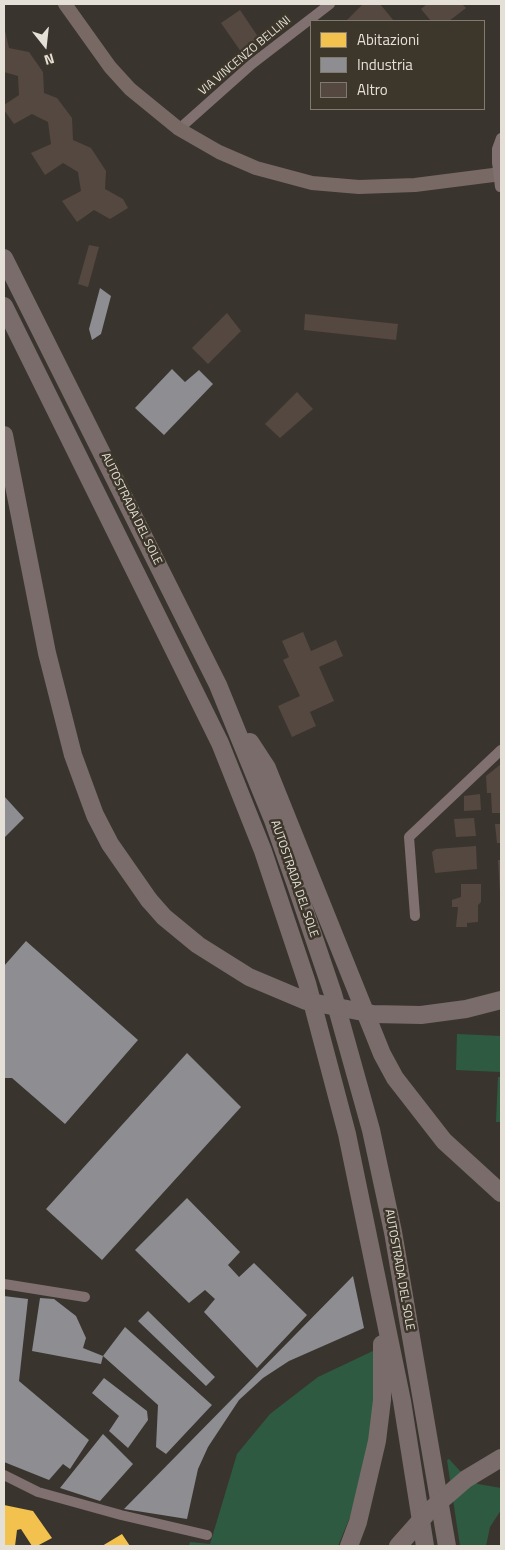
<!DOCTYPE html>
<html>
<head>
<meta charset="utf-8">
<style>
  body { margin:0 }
  #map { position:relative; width:505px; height:1550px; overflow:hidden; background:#39352e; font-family:"Titillium Web",sans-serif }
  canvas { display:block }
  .frame { position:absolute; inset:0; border:5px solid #e4e0d8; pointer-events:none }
  .legend { position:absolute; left:310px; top:20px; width:175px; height:90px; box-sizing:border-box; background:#3d362a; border:1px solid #807a70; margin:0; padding:6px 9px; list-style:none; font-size:15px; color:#e4e0d8 }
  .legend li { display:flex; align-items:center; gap:10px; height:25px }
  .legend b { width:25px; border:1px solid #807a70 }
  .north { position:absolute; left:20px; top:20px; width:50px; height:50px; -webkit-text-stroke:4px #3d362a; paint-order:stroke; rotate:164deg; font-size:14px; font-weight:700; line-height:20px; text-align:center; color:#e4e0d8 }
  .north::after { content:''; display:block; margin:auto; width:18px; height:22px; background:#e4e0d8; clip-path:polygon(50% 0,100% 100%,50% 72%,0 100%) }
</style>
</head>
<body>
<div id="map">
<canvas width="505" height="1550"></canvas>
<div class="frame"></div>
<ul class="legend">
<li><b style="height:14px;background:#f2c14e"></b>Abitazioni</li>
<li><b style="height:14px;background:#8d8d92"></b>Industria</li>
<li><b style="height:14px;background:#554840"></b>Altro</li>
</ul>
<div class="north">N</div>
</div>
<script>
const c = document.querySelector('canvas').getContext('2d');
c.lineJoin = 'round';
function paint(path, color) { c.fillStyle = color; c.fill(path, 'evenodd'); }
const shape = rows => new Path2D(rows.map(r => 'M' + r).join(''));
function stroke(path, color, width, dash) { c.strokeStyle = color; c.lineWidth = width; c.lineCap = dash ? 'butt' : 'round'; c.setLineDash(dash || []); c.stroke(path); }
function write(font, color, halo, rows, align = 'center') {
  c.font = font + ' "Titillium Web",sans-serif'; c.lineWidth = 5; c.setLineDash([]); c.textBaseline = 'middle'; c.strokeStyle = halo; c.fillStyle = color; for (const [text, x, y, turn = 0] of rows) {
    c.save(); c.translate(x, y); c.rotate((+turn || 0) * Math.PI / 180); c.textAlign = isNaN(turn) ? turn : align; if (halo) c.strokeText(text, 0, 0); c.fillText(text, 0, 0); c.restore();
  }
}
paint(shape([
  [457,1034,501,1036,501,1072,456,1070],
  [498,1077,501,1077,501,1122,496,1122],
  [375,1350,376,1393,369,1445,357,1500,338,1546,189,1546,190,1542,210,1544,237,1454,270,1414,318,1377],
  [449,1459,460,1471,478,1484,501,1488,501,1510,490,1527,486,1546,460,1546,447,1460]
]), '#2e5a41');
paint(shape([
  [4,1505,33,1511,52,1538,37,1546,32,1546,21,1529,17,1530,15,1546,4,1546],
  [122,1534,130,1546,102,1546]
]), '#f2c14e');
paint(shape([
  [100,288,111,296,101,334,92,340,89,329],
  [172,369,185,382,199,370,213,384,164,435,135,408],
  [4,796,24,818,4,838],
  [26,941,138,1040,65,1124,12,1078,4,1078,4,966],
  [187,1053,241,1107,102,1260,46,1209],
  [187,1198,240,1252,228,1265,239,1277,254,1263,307,1315,257,1368,204,1312,215,1299,205,1290,189,1303,135,1250],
  [353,1276,364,1328,289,1361,263,1378,239,1400,208,1447,198,1469,187,1519,124,1509],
  [4,1296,28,1299,19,1381,89,1440,70,1469,63,1464,49,1480,4,1462],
  [40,1298,54,1299,76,1316,86,1338,83,1348,103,1356,101,1364,32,1351],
  [148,1311,215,1377,206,1386,138,1321],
  [125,1327,212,1405,166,1454,156,1447,158,1405,103,1356],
  [104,1378,147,1411,148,1420,128,1448,109,1431,119,1416,92,1393],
  [103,1434,133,1464,100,1501,60,1488]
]), '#8d8d92');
paint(shape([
  [363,4,380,4,394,21,346,21],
  [427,4,462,4,466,8,449,21,431,21,421,9],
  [240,10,263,44,244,56,221,23],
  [4,26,9,48,29,52,43,72,44,93,57,98,72,118,73,140,91,148,106,171,105,189,123,199,128,208,110,219,94,210,77,222,62,201,81,191,78,172,63,163,45,175,31,153,51,144,48,122,32,114,14,124,4,110,4,105,19,95,18,76,4,72],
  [89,245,99,247,88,287,78,284],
  [227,313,241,331,208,364,192,348],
  [305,314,398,324,396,340,304,330],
  [297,392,313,409,280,438,265,424],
  [303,632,311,651,336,640,343,656,319,667,334,701,310,712,316,726,292,737,278,706,300,696,283,660,289,657,282,641],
  [501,764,501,813,492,813,491,793,487,793,486,776],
  [480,794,481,810,464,811,464,796],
  [474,818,476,836,456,837,454,819],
  [495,824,501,824,501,843,497,843],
  [476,846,477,869,435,873,432,852,436,849],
  [498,860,501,860,501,893,500,893],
  [461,884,481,884,481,902,478,905,478,922,467,923,467,927,456,927,458,907,452,907,452,900,461,897]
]), '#554840');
stroke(shape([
  [179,129,252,64,330,4],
  [497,162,497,149,501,138],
  [415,916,409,837,501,750],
  [4,1284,85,1297],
  [4,1475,38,1492,121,1515,207,1535]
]), '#80706f', 10);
stroke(shape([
  [65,4,110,67,130,89,179,129,219,152,256,168,312,183,359,187,415,185,501,174]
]), '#796965', 14);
stroke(shape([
  [4,258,218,685,273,820,297,888,333,994,371,1130,393,1232,447,1546],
  [4,306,220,743,263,851,307,983,347,1134,402,1401,425,1546],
  [4,435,47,653,73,755,95,815,110,844,149,900],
  [250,742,267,768,382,1054,395,1078,444,1141,501,1193],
  [349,1546,358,1522,377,1441,382,1400,382,1344]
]), '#796c6a', 18);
stroke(shape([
  [497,162,500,187]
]), '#80706f', 10);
stroke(shape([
  [149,900,164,917,198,945,249,977,306,1001,373,1014,421,1015,466,1009,501,1000],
  [398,1546,429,1511,466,1479,501,1458]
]), '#796c6a', 18);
write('12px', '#e4e0d8', '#3d362a', [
  ["VIA VINCENZO BELLINI",245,56,-40],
  ["AUTOSTRADA DEL SOLE",131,509,64],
  ["AUTOSTRADA DEL SOLE",294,879,71],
  ["AUTOSTRADA DEL SOLE",399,1270,80]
]);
</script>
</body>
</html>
